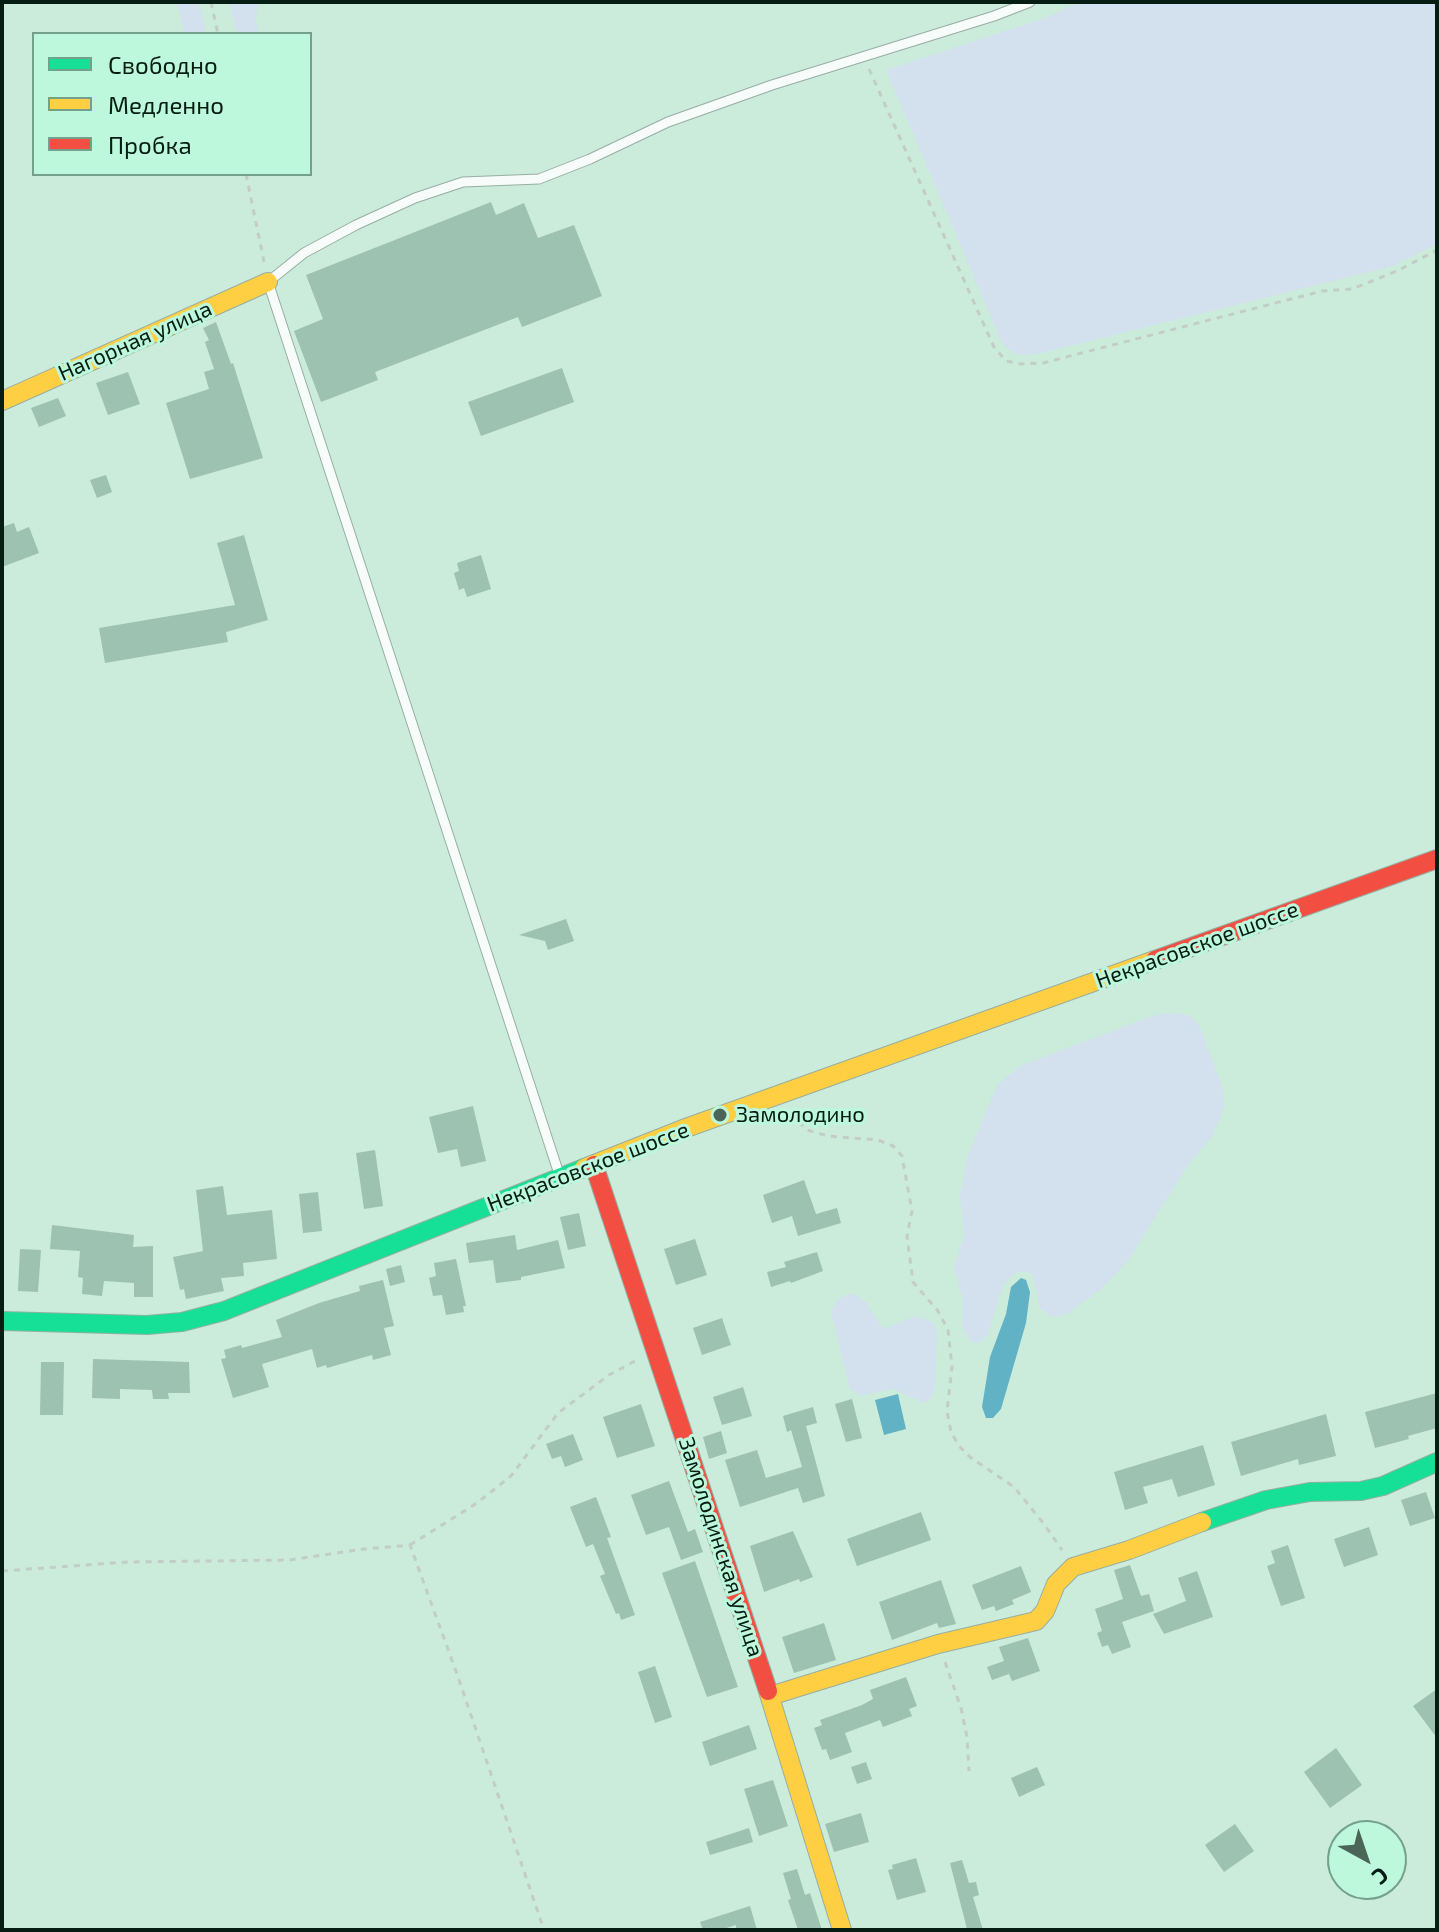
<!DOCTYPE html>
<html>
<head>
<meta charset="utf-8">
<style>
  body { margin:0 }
  #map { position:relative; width:1439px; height:1932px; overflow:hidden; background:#cbebdb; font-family:"Exo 2",sans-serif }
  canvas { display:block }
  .frame { position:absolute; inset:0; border:4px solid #061d13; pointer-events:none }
  .legend { position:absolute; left:32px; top:32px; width:280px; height:144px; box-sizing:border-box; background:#bef8dc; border:2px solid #74a08c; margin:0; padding:10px 14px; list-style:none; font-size:24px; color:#061d13 }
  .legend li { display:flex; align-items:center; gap:16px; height:40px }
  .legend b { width:40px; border:2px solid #74a08c }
  .north { position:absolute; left:1327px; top:1820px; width:80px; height:80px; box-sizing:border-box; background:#bef8dc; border:2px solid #74a08c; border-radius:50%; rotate:140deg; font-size:22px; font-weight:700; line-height:32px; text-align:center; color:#061d13 }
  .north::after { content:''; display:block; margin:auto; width:28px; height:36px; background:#4b6559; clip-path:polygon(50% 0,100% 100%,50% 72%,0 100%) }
</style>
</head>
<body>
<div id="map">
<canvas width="1439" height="1932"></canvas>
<div class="frame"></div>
<ul class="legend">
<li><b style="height:10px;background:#16e098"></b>Свободно</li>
<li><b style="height:10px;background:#ffcf43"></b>Медленно</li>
<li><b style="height:10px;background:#f24e42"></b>Пробка</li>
</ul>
<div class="north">С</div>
</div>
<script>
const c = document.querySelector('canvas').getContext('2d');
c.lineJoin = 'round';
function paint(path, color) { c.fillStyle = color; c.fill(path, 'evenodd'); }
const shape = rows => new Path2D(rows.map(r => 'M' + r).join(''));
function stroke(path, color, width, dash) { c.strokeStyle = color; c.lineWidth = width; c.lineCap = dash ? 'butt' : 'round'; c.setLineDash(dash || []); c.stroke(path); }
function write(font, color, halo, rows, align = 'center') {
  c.font = font + ' "Exo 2",sans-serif'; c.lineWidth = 6; c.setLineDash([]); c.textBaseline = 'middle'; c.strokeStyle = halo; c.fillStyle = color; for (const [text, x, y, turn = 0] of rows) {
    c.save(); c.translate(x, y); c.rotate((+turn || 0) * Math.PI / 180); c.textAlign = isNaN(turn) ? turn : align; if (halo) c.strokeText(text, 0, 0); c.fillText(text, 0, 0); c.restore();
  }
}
paint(shape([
  [176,2,199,2,206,34,185,34],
  [229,2,258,2,256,19,258,34,237,34],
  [1080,2,1437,2,1437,244,1393,266,1029,356,1012,353,1002,343,886,70,1045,18],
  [1178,1013,1190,1016,1199,1025,1223,1089,1225,1106,1213,1135,1186,1168,1127,1262,1100,1290,1068,1313,1056,1317,1050,1316,1040,1308,1033,1276,1029,1272,1017,1272,1003,1285,988,1334,979,1343,971,1342,962,1327,963,1301,954,1267,964,1235,960,1194,968,1155,998,1084,1022,1065,1158,1014],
  [848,1294,855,1294,866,1302,880,1325,886,1328,917,1316,934,1323,937,1331,936,1382,933,1394,929,1400,923,1403,893,1389,860,1396,850,1389,831,1312,837,1300]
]), '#d2e1ed');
paint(shape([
  [1021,1278,1026,1280,1030,1292,1026,1323,1001,1409,993,1418,986,1418,982,1407,990,1357,1006,1314,1011,1287],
  [898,1394,906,1429,884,1435,875,1400]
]), '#62b2c5');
paint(shape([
  [491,202,496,215,524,203,538,238,574,225,602,296,522,327,518,317,375,372,378,380,321,402,294,331,323,319,306,275],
  [216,322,231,364,233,363,263,458,190,479,166,403,209,389,204,372,214,369,205,342,209,340,203,328],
  [562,368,574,402,481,436,468,402],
  [128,372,140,404,108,415,96,383],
  [58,398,66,416,39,427,31,408],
  [106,475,112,492,97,498,90,480],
  [14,523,17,532,29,527,39,553,2,567,2,527],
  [244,535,268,620,226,632,228,642,105,663,99,628,235,605,217,543],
  [481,555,491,589,467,597,464,588,459,590,454,573,459,571,457,563],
  [566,919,574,941,548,950,545,941,519,935],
  [473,1106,486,1161,461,1167,457,1149,438,1153,429,1117],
  [375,1150,383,1206,364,1209,356,1153],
  [804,1180,816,1214,837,1208,841,1223,798,1236,792,1216,772,1223,763,1195],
  [223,1186,227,1215,272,1210,277,1259,243,1263,244,1276,221,1278,224,1291,186,1299,184,1289,180,1290,173,1257,203,1251,196,1190],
  [318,1192,322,1231,303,1233,299,1194],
  [579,1213,586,1246,568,1250,560,1217],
  [52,1225,134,1235,133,1247,153,1246,153,1297,134,1297,134,1283,104,1281,102,1296,82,1294,83,1278,78,1277,80,1251,50,1249],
  [515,1235,517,1250,558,1240,565,1268,521,1277,521,1280,496,1283,493,1260,469,1263,466,1243],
  [695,1239,707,1275,676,1285,664,1249],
  [20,1249,41,1250,38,1292,18,1291],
  [817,1252,823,1271,791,1283,790,1281,771,1287,767,1272,786,1267,784,1262],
  [456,1259,466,1306,463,1306,464,1312,446,1315,442,1295,433,1296,429,1278,436,1276,434,1263],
  [401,1265,405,1282,390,1286,386,1269],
  [383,1280,394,1326,384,1328,391,1355,373,1360,372,1355,327,1368,326,1365,317,1368,312,1349,262,1364,269,1387,233,1398,221,1359,226,1358,224,1350,241,1345,242,1348,282,1337,276,1320,319,1303,360,1291,359,1286],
  [722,1318,731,1345,702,1355,693,1328],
  [93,1359,189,1362,190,1393,168,1393,169,1399,153,1399,152,1390,120,1389,120,1399,92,1398],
  [41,1362,64,1362,63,1415,40,1415],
  [743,1387,752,1416,722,1425,713,1397],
  [1437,1393,1437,1428,1408,1436,1409,1439,1375,1448,1365,1412],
  [852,1399,862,1438,846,1442,835,1404],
  [641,1404,655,1446,617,1458,603,1417],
  [813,1407,817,1423,806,1426,825,1496,803,1503,798,1488,740,1507,725,1460,757,1450,766,1478,802,1467,791,1430,787,1432,783,1416],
  [1326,1414,1336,1456,1299,1465,1298,1459,1241,1476,1231,1442],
  [721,1431,727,1453,709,1459,703,1437],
  [573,1434,583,1460,565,1467,561,1456,552,1459,546,1444],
  [1203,1445,1215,1485,1178,1497,1172,1479,1143,1487,1148,1503,1125,1510,1114,1472],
  [669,1481,688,1532,695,1529,703,1552,681,1560,669,1527,646,1535,631,1495],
  [1426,1492,1435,1518,1410,1526,1401,1500],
  [596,1497,611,1537,607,1538,635,1615,621,1620,619,1613,616,1614,600,1576,605,1574,593,1544,586,1547,570,1507],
  [921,1512,931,1540,857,1566,847,1539],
  [1369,1527,1378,1555,1344,1567,1334,1539],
  [793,1531,813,1577,800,1582,799,1579,764,1592,750,1546],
  [1288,1545,1305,1598,1281,1606,1267,1566,1275,1563,1271,1551],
  [695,1561,738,1687,707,1697,662,1573],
  [1130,1565,1141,1596,1149,1594,1154,1611,1122,1622,1131,1647,1112,1654,1108,1645,1102,1647,1097,1633,1102,1631,1095,1609,1123,1599,1114,1570],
  [1021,1566,1031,1592,1012,1600,1014,1604,996,1611,994,1606,982,1610,972,1585],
  [1197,1571,1213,1617,1164,1634,1153,1614,1186,1601,1178,1578],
  [941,1580,956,1624,939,1628,937,1623,892,1640,879,1602],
  [824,1623,836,1660,794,1673,782,1637],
  [1028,1638,1040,1671,1012,1681,1009,1674,992,1680,987,1667,1004,1661,999,1647],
  [655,1666,672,1717,655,1723,638,1672],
  [906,1677,917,1706,909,1709,912,1716,883,1727,880,1720,845,1733,852,1752,830,1760,826,1749,822,1750,814,1728,822,1725,820,1720,862,1705,873,1699,870,1690],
  [1437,1689,1437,1738,1413,1706],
  [749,1725,757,1749,710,1766,702,1742],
  [1336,1748,1362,1785,1330,1808,1304,1772],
  [866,1762,872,1779,857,1784,851,1767],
  [1037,1767,1045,1785,1019,1797,1011,1778],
  [773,1780,788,1826,759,1836,744,1789],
  [861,1813,869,1842,834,1852,825,1824],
  [1235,1824,1254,1851,1224,1872,1205,1845],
  [749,1828,753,1842,710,1855,706,1842],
  [916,1858,926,1892,897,1900,888,1870,893,1869,892,1865],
  [962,1860,969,1883,976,1882,979,1895,973,1897,983,1930,967,1930,966,1925,950,1863],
  [797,1869,805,1895,810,1893,822,1930,798,1930,788,1900,791,1899,783,1873],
  [750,1906,757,1930,736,1930,736,1925,720,1930,703,1930,700,1922]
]), '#9dc2b2');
const lane = shape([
  [560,1177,268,282,304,253,356,225,415,198,463,182,539,179,590,159,668,122,772,85,994,16,1030,2]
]);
const fast = shape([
  [2,1321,147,1325,182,1322,224,1311,584,1168],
  [1202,1522,1266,1500,1310,1492,1361,1491,1383,1486,1437,1462]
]);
const slow = shape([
  [2,401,268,282],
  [584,1168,683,1129,1155,960],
  [768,1691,842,1930],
  [770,1696,938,1644,1036,1621,1045,1611,1056,1584,1073,1567,1129,1550,1202,1522]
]);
const jam = shape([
  [1155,960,1437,859],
  [594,1165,768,1691]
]);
stroke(lane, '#96aea2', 11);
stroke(fast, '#96aea2', 20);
stroke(slow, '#96aea2', 20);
stroke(jam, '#96aea2', 20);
stroke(shape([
  [211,2,218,34],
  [869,69,994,347,1006,361,1021,364,1043,363,1322,291,1352,289,1397,271,1437,250],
  [246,174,264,262],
  [793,1112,795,1118,807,1130,828,1136,878,1140,893,1146,902,1156,912,1211,907,1236,913,1282,938,1311,948,1330,952,1367,947,1411,951,1432,959,1446,970,1457,1014,1487,1044,1524,1062,1550],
  [410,1545,477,1503,511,1476,558,1413,609,1375,637,1360],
  [2,1571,127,1562,289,1560,364,1549,410,1545,457,1674,544,1930],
  [945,1662,961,1708,967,1737,969,1771]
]), '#c3cdc8', 3, [6, 6]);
stroke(lane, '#f7fcfa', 9);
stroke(fast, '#16e098', 18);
stroke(slow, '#ffcf43', 18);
stroke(jam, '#f24e42', 18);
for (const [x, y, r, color] of [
  [720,1115,8,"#4b6559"]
]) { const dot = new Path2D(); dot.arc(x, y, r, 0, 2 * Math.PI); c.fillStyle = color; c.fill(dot); stroke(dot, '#bef8dc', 3); }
write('22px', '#061d13', '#bef8dc', [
  ["Нагорная улица",135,341,-24],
  ["Некрасовское шоссе",1197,945,-20],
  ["Некрасовское шоссе",588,1167,-21],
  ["Замолодинская улица",721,1547,72]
]);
write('22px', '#061d13', '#bef8dc', [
  ["Замолодино",736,1115]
], 'left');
</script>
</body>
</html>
